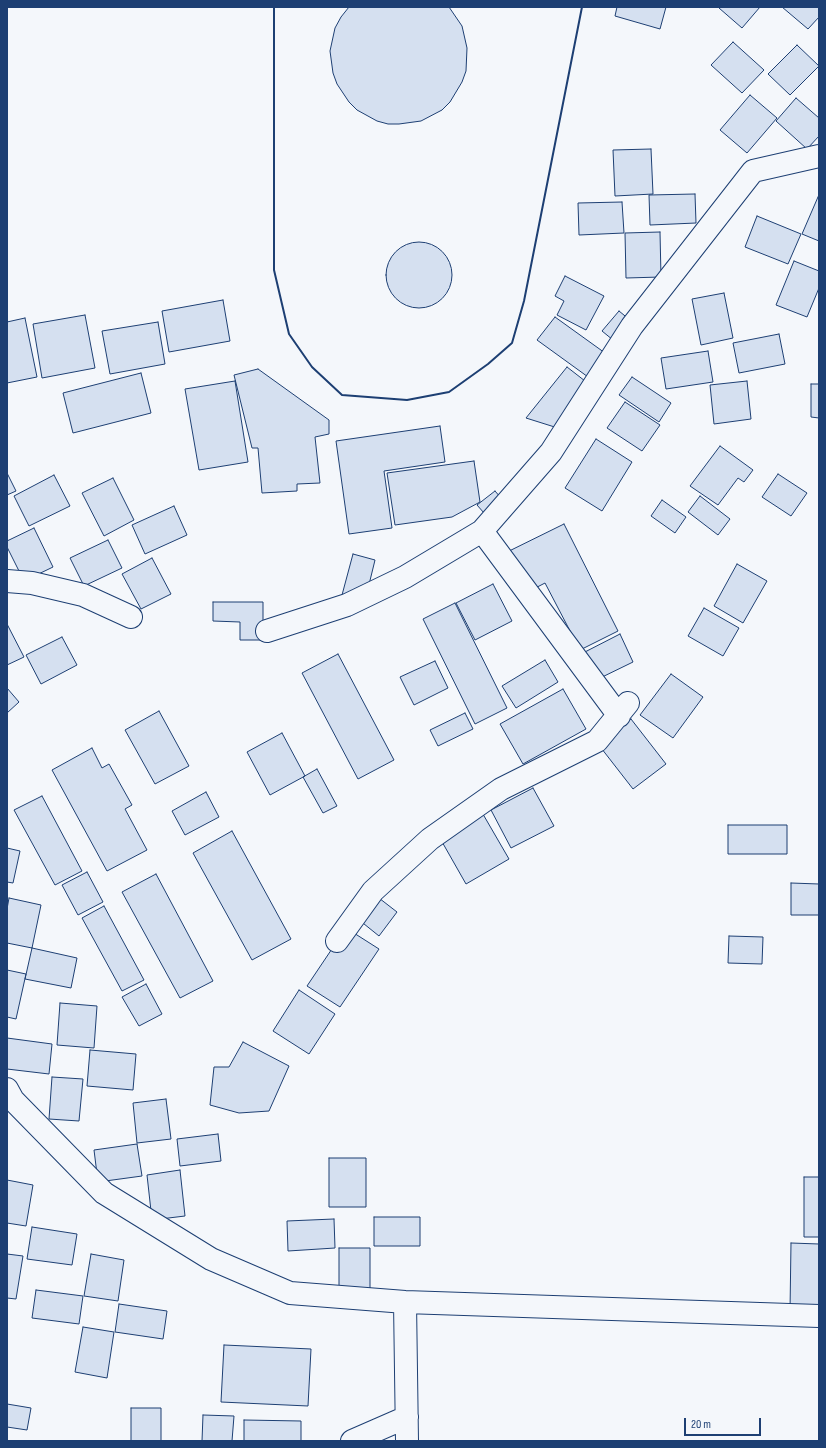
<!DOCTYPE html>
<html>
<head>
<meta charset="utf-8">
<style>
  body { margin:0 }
  #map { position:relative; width:826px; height:1448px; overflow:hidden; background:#f4f7fb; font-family:"Sofia Sans Condensed",sans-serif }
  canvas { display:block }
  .frame { position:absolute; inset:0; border:8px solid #1d3f73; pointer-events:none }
  .scale { position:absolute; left:684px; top:1418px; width:77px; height:18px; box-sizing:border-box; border:2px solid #1d3f73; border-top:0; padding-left:5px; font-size:12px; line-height:14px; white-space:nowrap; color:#1d3f73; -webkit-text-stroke:3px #f4f7fb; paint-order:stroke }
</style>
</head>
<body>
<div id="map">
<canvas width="826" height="1448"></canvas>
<div class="frame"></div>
<div class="scale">20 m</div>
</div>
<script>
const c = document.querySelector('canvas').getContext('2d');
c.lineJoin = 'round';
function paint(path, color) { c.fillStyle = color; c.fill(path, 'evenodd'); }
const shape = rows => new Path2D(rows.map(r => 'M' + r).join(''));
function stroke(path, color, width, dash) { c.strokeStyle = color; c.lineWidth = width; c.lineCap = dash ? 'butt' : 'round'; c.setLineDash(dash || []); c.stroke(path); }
const building = shape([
  [349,7,449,7,462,26,467,48,466,71,462,82,450,102,442,110,421,121,399,124,388,124,377,121,357,110,349,102,337,84,333,73,330,51,335,28,341,17,349,7],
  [617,7,666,7,660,29,615,16,617,7],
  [720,7,760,7,742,28,719,8,720,7],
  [782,7,819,7,819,17,808,29,782,7],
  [733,42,764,70,742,93,711,65,733,42],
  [797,45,819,66,790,95,768,74,797,45],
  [750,95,777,118,747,153,720,130,750,95],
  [796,98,819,118,819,136,807,149,776,121,796,98],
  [651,149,653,194,615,196,613,150,651,149],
  [695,194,696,223,650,225,649,195,695,194],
  [818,197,819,197,819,241,802,234,818,197],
  [622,202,624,233,579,235,578,203,622,202],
  [757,216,801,234,788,264,745,247,757,216],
  [660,232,661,277,626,278,625,233,660,232],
  '386 275a33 33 0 1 1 66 0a33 33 0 1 1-66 0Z',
  [794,261,819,271,819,288,807,317,776,305,794,261],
  [565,276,604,296,586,330,557,315,564,301,555,296,565,276],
  [724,293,733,338,701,345,692,299,724,293],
  [223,300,230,341,169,352,162,311,223,300],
  [619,311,630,320,613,340,602,331,619,311],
  [85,315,95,368,42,378,33,324,85,315],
  [555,317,612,358,595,382,537,340,555,317],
  [25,318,37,377,7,383,7,322,25,318],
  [158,322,165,364,110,374,102,331,158,322],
  [779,334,785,364,739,373,733,343,779,334],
  [708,351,713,382,666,389,661,358,708,351],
  [567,367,594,388,561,429,526,418,567,367],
  [258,369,329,420,329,434,315,437,320,483,297,484,297,491,262,493,258,448,252,448,234,375,258,369],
  [141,373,151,413,73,433,63,393,141,373],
  [632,377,671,403,659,422,619,395,632,377],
  [235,381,248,462,199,470,185,389,235,381],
  [747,381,751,419,714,424,710,385,747,381],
  [811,384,819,384,819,418,811,417,811,384],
  [625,402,660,425,642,451,607,428,625,402],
  [440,426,445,462,384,471,392,528,349,534,336,441,440,426],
  [596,439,632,462,602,511,565,488,596,439],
  [720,446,753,470,744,482,738,478,718,505,690,486,720,446],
  [474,461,480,502,452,517,395,525,387,473,474,461],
  [7,473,16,491,7,495,7,473],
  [778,474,807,493,791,516,762,497,778,474],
  [54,475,70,506,29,526,14,496,54,475],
  [113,478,134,520,104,536,82,493,113,478],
  [495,491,508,506,491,521,477,505,495,491],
  [700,496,730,519,718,535,688,512,700,496],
  [662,500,686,517,675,533,651,516,662,500],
  [174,506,187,535,145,554,132,525,174,506],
  [564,524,618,631,580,650,545,583,518,597,497,557,564,524],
  [34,528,53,567,24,581,7,547,7,541,34,528],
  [108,540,122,568,84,586,70,558,108,540],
  [353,554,375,560,365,601,342,595,353,554],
  [152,558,171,594,141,609,122,574,152,558],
  [737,564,767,581,743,623,714,606,737,564],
  [493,584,512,621,475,640,456,603,493,584],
  [213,602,263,602,263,640,240,640,240,622,213,621,213,602],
  [455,603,507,708,475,724,423,619,455,603],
  [704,608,739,628,723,656,688,636,704,608],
  [7,624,24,657,7,665,7,624],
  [620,634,633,662,594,681,581,654,620,634],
  [62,637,77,665,41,684,26,655,62,637],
  [338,654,394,760,358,779,302,673,338,654],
  [545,660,558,682,516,708,502,686,545,660],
  [435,661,448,688,414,705,400,677,435,661],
  [671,674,703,697,673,738,640,715,671,674],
  [7,688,19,702,7,713,7,688],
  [563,689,586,729,523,764,500,724,563,689],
  [159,711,189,766,155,784,125,730,159,711],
  [465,713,473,729,438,746,430,730,465,713],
  [631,719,666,764,633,789,598,744,631,719],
  [282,733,305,776,270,795,247,752,282,733],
  [92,748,102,768,109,764,132,805,125,809,147,850,107,871,52,770,92,748],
  [317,769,337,806,323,813,303,777,317,769],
  [533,788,554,826,511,848,491,810,533,788],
  [206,792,219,817,185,835,172,811,206,792],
  [42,796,82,871,55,885,14,810,42,796],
  [480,809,509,859,466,884,437,833,480,809],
  [728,825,787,825,787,854,728,854,728,825],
  [232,831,291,939,252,960,193,853,232,831],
  [7,848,20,851,13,883,7,882,7,848],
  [87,872,103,902,78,915,62,885,87,872],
  [156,874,213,981,180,998,122,892,156,874],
  [791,883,819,884,819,915,791,915,791,883],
  [366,888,397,912,379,936,348,911,366,888],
  [9,898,41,905,32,948,7,943,7,909,9,898],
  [104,906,144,980,122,991,82,918,104,906],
  [346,928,379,949,340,1007,307,986,346,928],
  [729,936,763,937,762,964,728,963,729,936],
  [32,948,77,958,71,988,25,979,32,948],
  [7,970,26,974,16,1019,7,1017,7,970],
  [146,984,162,1014,139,1026,122,997,146,984],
  [299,990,335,1014,309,1054,273,1031,299,990],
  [60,1003,97,1006,94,1048,57,1045,60,1003],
  [7,1038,52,1044,49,1074,7,1069,7,1038],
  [243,1042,289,1066,269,1111,239,1113,210,1105,214,1067,229,1067,243,1042],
  [90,1050,136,1054,133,1090,87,1086,90,1050],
  [52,1077,83,1079,79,1121,49,1119,52,1077],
  [166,1099,171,1139,137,1143,133,1103,166,1099],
  [218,1134,221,1161,180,1166,177,1139,218,1134],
  [137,1144,142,1176,98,1182,94,1150,137,1144],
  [329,1158,366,1158,366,1207,329,1207,329,1158],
  [180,1170,185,1216,152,1220,147,1175,180,1170],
  [804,1177,819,1177,819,1237,804,1237,804,1177],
  [7,1180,33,1185,26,1226,7,1223,7,1180],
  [374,1217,420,1217,420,1246,374,1246,374,1217],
  [334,1219,335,1248,288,1251,287,1221,334,1219],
  [32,1227,77,1234,72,1265,27,1259,32,1227],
  [791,1243,819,1244,819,1311,790,1311,791,1243],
  [339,1248,370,1248,370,1291,339,1291,339,1248],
  [7,1254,23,1256,16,1299,7,1298,7,1254],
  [91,1254,124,1260,118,1301,84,1296,91,1254],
  [36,1290,83,1296,79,1324,32,1318,36,1290],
  [119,1304,167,1311,163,1339,115,1332,119,1304],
  [83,1327,114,1332,107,1378,75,1372,83,1327],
  [224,1345,311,1349,308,1406,221,1402,224,1345],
  [7,1404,31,1408,27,1430,7,1427,7,1404],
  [131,1408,161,1408,161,1441,131,1441,131,1408],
  [203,1415,234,1416,232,1441,202,1441,203,1415],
  [244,1420,301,1421,301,1441,244,1441,244,1420]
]);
paint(building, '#d5e0f0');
stroke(building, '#1d3f73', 1);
const minor = shape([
  [482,531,619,716],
  [7,581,32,583,83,595,131,617],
  [267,631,347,605,405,577,482,531,551,452,632,326,753,171,819,156],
  [337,941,373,891,430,839,501,789,597,741,628,703],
  [7,1089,13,1100,104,1193,211,1259,290,1293,405,1302,819,1316],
  [405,1302,407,1441],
  [352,1441,407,1417]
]);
stroke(minor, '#1d3f73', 24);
stroke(minor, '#f4f7fb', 22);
stroke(shape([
  [274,7,274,270,289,334,312,367,342,395,407,400,449,392,488,364,512,343,524,301,582,7]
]), '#1d3f73', 2);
</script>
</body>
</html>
